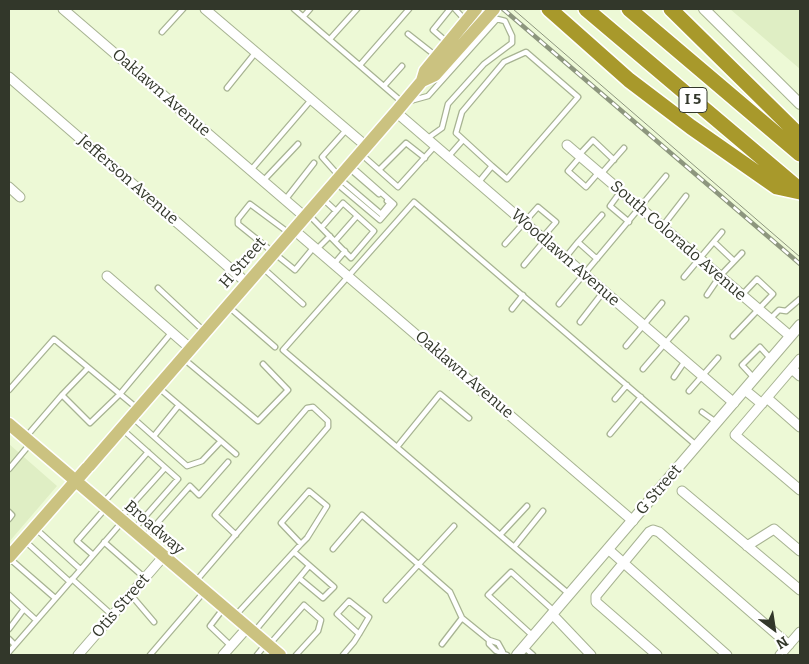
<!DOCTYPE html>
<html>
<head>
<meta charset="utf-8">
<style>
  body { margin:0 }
  #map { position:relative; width:809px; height:664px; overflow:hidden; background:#edf9d6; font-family:Bitter,serif }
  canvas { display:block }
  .frame { position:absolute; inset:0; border:10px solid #32372a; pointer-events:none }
  .north { position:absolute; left:749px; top:604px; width:50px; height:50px; -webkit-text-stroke:4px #fff; paint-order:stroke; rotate:149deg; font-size:14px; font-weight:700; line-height:20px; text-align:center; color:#32372a }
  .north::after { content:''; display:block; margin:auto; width:18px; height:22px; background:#32372a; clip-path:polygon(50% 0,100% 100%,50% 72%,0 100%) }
</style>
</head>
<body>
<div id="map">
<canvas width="809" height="664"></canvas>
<div class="frame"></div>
<div class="north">N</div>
</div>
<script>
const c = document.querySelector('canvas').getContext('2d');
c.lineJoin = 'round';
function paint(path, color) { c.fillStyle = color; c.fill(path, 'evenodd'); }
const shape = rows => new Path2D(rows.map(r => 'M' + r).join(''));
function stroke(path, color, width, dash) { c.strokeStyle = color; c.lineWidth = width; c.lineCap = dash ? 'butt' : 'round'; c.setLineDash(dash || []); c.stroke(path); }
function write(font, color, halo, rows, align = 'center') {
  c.font = font + ' Bitter,serif'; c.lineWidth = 4.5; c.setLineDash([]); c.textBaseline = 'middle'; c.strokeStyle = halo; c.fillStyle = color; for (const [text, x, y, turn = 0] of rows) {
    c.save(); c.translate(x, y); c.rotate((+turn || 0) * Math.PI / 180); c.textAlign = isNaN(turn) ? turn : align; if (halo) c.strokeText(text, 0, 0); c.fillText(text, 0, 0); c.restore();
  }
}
paint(shape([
  [730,9,800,9,800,69],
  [9,444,57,486,9,542]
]), '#dfeec4');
const service = shape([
  [294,9,402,102],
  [455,9,466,21],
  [303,17,310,9],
  [162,32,183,9],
  [408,34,436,56],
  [330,39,357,9],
  [448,43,433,30,450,9],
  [360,65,409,9],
  [384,86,402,66],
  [227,88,256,52],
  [410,101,428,96,497,19,505,21,512,36,512,43,484,64,448,104,442,128,428,138],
  [361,154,398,187,435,146],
  [579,155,593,140,614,160],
  [448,157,463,140],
  [580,157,568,171,586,187,599,172],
  [349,168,379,194],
  [251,170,311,100],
  [379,170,406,143,425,158],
  [601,174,624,148],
  [339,176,322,157,347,129],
  [340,179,381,214,390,203,387,201],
  [263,181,298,144],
  [336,183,380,220,394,204,351,166],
  [478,183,492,166,507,179,578,97,526,52,504,62,462,112,456,133,492,166],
  [621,191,610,206,629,222],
  [322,198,336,211],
  [285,200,314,163],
  [309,215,351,258,374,231,343,203,322,227],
  [662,227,686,196],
  [289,233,250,204,238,219,238,224,295,270,314,247],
  [335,241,357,216],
  [578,242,602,215],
  [714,242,734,261],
  [505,244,538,207,556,222,542,238],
  [317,249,330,236],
  [565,258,578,242,597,259],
  [334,264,345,251],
  [524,265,545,240],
  [263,268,303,304],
  [684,277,722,232],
  [158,288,204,331],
  [707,295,720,276,742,253],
  [559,304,666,176],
  [229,307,275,347],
  [512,309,523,295],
  [771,318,779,310,786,311,800,299],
  [580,322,604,291],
  [733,336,773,294,757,279,742,295],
  [626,346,662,303],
  [184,359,258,421,288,390,263,364],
  [87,369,62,395,90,423,120,394,138,409],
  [643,369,686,319],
  [674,377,685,361],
  [754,378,742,365,760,347,770,358],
  [159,388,221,441],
  [9,390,54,339,120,394,172,332],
  [689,391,718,358],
  [615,399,627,385],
  [702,412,716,422],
  [133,418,187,466,202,461,221,441,236,454],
  [122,429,178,479,135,528],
  [610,434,641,397],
  [154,436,179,405],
  [25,438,62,395],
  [397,447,440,394,469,418],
  [9,469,30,444],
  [104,502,148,452],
  [9,512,12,515,9,519],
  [121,517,165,468],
  [35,528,80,569],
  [500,535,527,506],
  [145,537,190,486,199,495,228,462],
  [25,541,70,582],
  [104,542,145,578],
  [514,547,543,511],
  [333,549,362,515,450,592,462,618,489,640,498,643,503,652],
  [294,552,334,587,323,598,299,578],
  [93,555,77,541,105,509],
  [9,558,55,598],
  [72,579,112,615],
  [196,581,328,427,328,421,313,407,307,408,215,515,236,535],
  [569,594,283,350,414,202,696,445],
  [9,595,24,609],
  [131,595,154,622],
  [386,600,454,526],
  [223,609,210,626,231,646],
  [235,616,301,544,307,538,327,506,309,491,281,523,301,544],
  [9,629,24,609,36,620],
  [254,632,309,566],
  [533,636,488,595,511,572,554,611],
  [9,639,15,645],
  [489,640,489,644,496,651,507,655],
  [442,644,462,618],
  [269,645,304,605,321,620,318,631,296,655],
  [525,648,533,655],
  [9,652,122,522],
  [150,655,204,592],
  [257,655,265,645],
  [343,655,354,642,359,634,369,617,349,601,337,614,359,634]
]);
const minor = shape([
  [63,9,305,217],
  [205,9,366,146],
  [9,77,247,283],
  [396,112,734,403],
  [567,145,790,336],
  [9,187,20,197],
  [294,230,633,521],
  [107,276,191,349],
  [800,359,735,435,800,490],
  [792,369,800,376],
  [745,390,762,404],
  [767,398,800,427],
  [682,491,800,590],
  [747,546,774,529,800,551],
  [608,549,727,655],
  [552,614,591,655],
  [78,655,163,557],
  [223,655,247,628],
  [657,655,596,602,596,596,649,532,653,530,659,532,789,645],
  [780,655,800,632]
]);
const tertiary = shape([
  [704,9,800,104],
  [517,655,800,325]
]);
const primary = shape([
  [422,81,435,75,494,9],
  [9,424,280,655],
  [89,466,396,112,422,81,425,71,476,9],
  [9,557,87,468]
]);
const motorway = shape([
  [549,9,629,80,691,127,777,187,800,192],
  [586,9,800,190],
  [629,9,800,154],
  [671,9,800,136]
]);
stroke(service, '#a7b392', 7);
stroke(minor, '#a7b392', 11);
stroke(tertiary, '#a7b392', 12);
stroke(primary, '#fff', 15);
stroke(motorway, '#fff', 18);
stroke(service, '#fff', 4.5);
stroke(minor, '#fff', 9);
stroke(tertiary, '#fff', 10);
stroke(primary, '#cbc280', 12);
stroke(motorway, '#a8992b', 15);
stroke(shape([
  [513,9,800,257]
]), '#8d967e', 1);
const rail = shape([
  [503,9,800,264]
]);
stroke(rail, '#8d967e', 4.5);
stroke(rail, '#fff', 2.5, [8]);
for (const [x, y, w] of [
  [693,100,28]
]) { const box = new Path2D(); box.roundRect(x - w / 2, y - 12.5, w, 25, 4); c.fillStyle = '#fff'; c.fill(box); stroke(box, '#32372a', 1); }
write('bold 15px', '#32372a', null, [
  ["I 5",693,100]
]);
write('16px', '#32372a', '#fff', [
  ["Oaklawn Avenue",161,93,41],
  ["Jefferson Avenue",128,180,41],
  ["South Colorado Avenue",678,241,41],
  ["Woodlawn Avenue",565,258,41],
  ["H Street",243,263,-49],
  ["Oaklawn Avenue",464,375,41],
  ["G Street",659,490,-49],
  ["Broadway",154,528,41],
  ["Otis Street",121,606,-49]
]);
</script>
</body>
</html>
